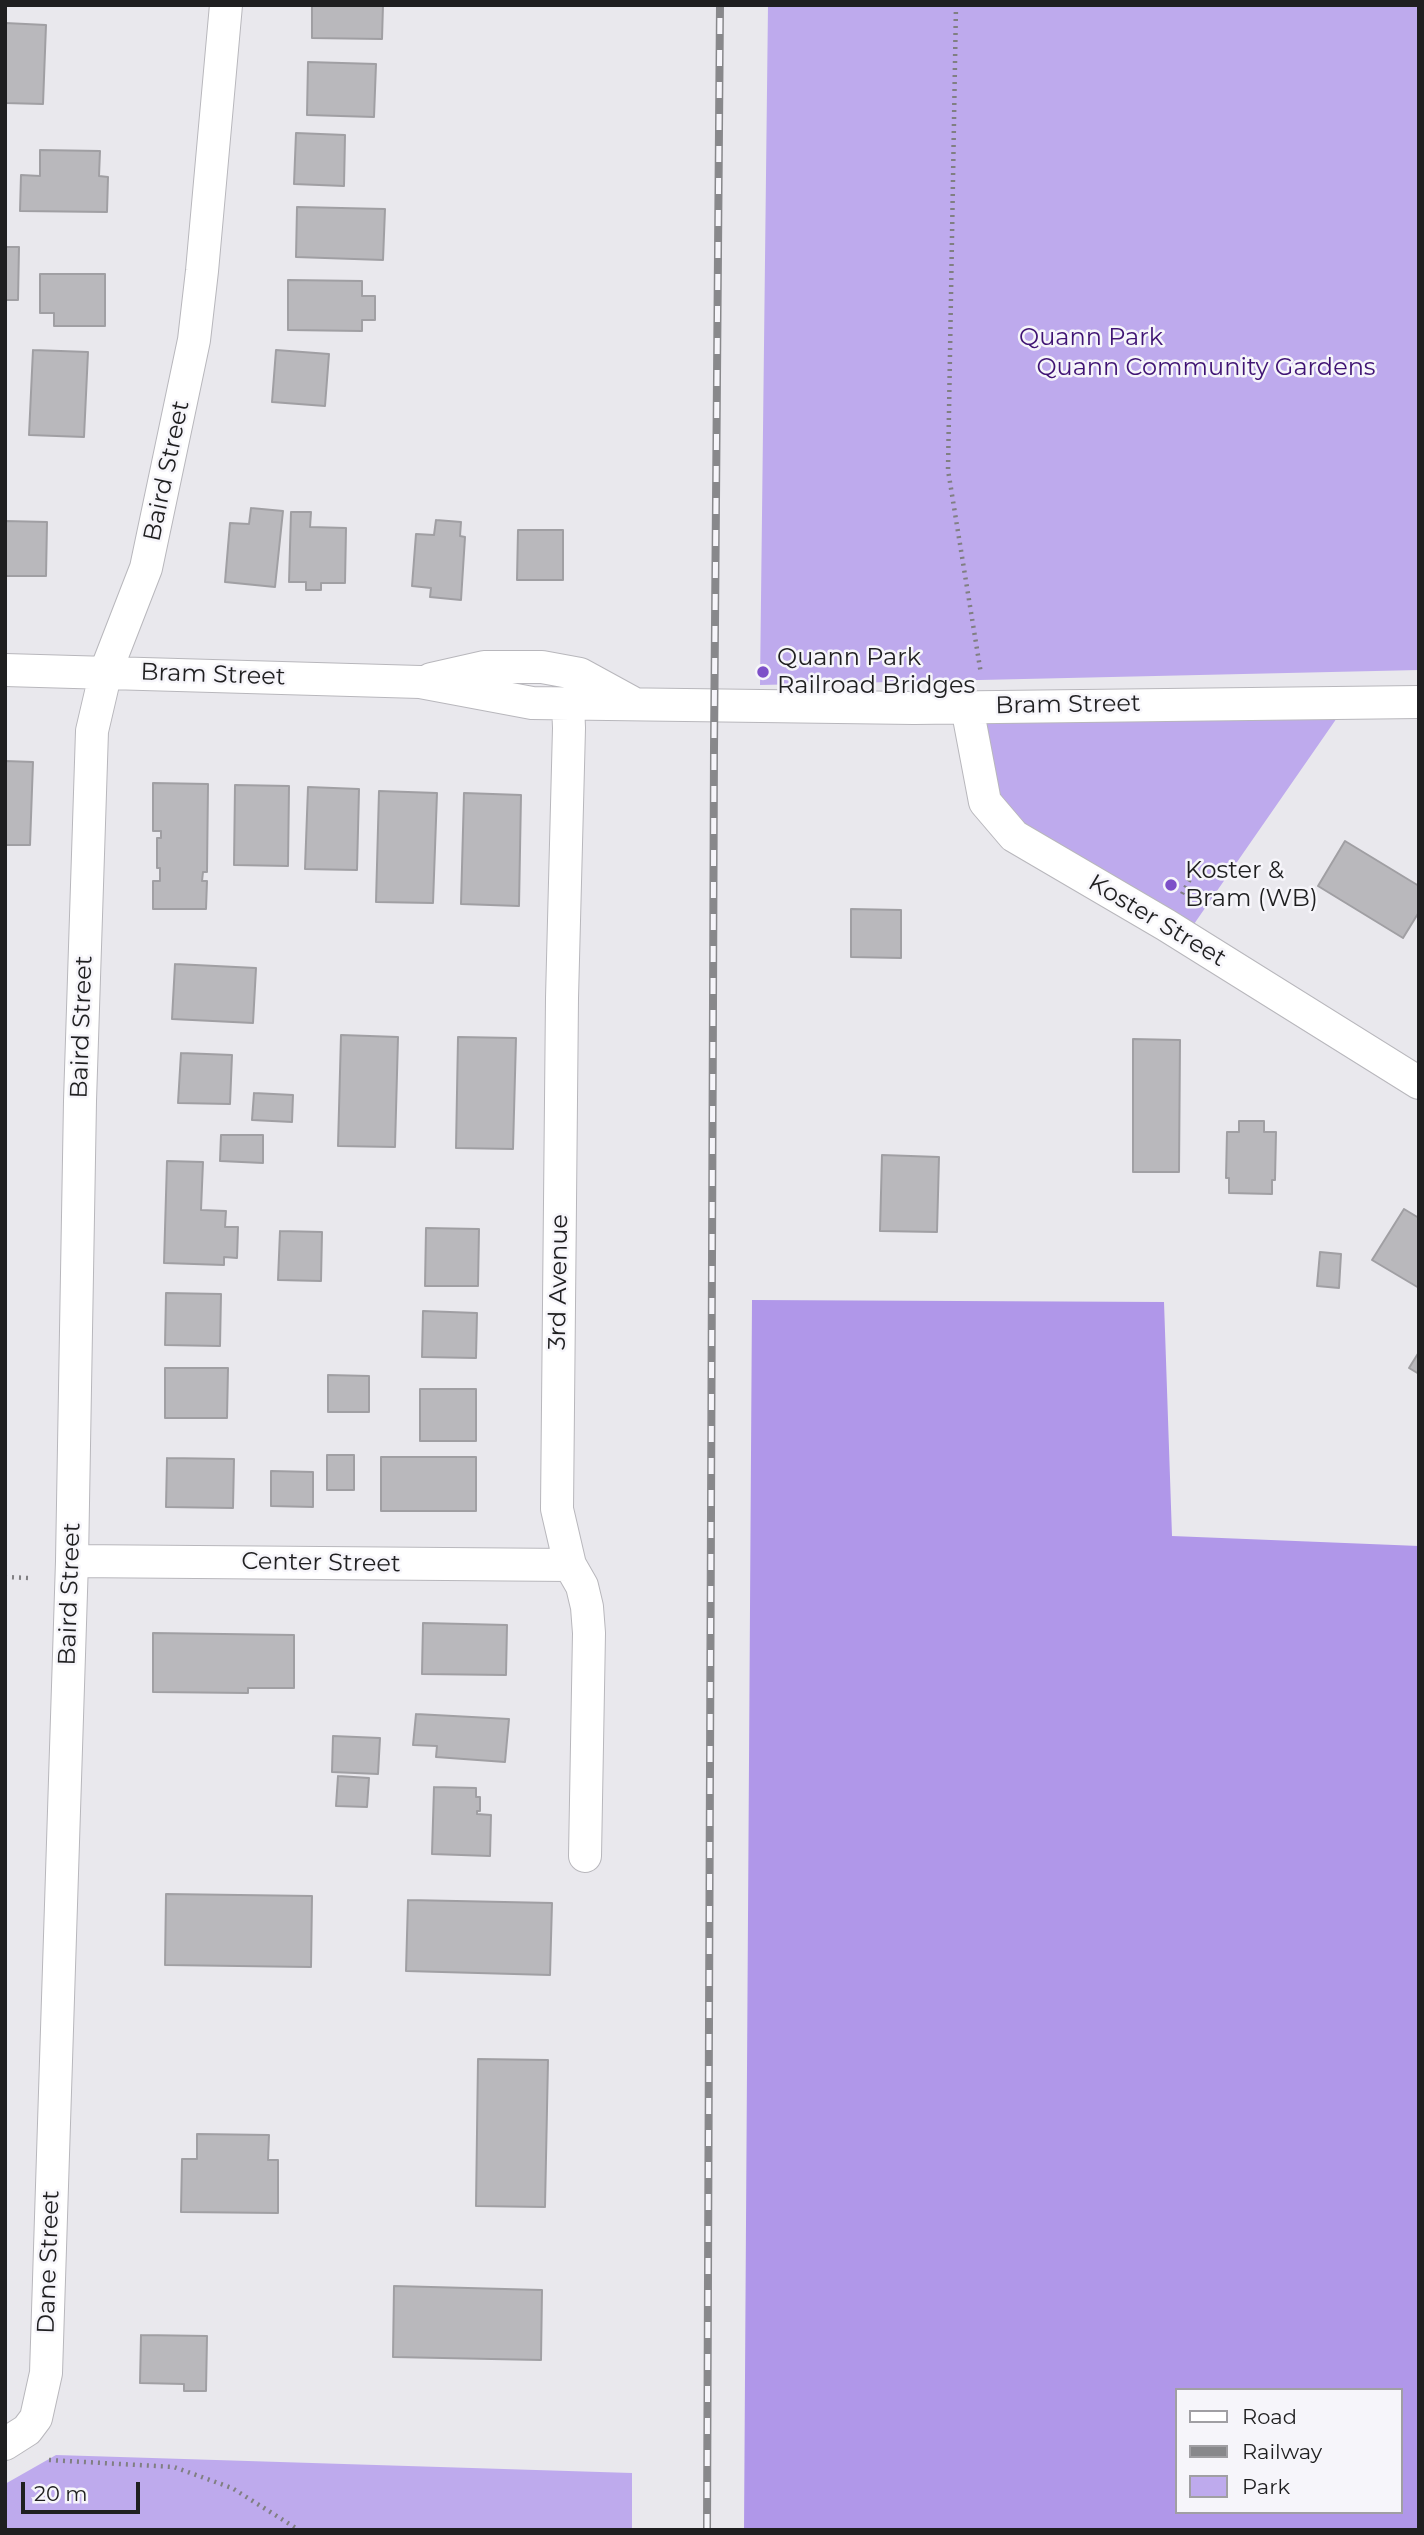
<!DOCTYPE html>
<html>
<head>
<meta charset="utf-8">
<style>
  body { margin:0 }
  #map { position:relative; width:1424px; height:2535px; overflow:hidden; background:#e9e8ed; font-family:Montserrat,sans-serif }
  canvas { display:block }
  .frame { position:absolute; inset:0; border:7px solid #1f1f20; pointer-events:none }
  .legend { position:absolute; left:1175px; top:2388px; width:228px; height:126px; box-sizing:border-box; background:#f6f5fa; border:2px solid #a09fa3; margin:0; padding:9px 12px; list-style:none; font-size:21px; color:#1f1f20 }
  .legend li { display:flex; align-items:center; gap:14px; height:35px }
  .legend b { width:35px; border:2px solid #a09fa3 }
  .scale { position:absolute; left:21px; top:2482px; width:119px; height:32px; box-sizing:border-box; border:4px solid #1f1f20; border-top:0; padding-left:9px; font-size:21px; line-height:24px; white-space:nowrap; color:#1f1f20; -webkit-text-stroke:5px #f6f5fa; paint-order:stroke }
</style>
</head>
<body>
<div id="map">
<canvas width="1424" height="2535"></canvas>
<div class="frame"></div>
<ul class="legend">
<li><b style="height:9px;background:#fff"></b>Road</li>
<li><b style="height:9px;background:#88888b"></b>Railway</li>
<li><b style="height:19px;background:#beaaed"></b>Park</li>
</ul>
<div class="scale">20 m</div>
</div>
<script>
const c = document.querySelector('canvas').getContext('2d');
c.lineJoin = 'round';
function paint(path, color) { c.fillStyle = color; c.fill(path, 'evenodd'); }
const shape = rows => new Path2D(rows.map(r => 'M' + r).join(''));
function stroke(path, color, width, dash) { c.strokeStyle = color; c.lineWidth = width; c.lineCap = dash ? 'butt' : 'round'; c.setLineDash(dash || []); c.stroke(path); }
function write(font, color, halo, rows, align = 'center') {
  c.font = font + ' Montserrat,sans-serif'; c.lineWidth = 5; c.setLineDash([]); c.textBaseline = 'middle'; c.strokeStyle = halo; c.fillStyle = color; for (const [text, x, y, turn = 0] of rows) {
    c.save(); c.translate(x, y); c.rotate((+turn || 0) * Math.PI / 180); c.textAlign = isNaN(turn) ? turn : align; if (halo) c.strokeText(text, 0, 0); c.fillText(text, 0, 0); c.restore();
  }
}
paint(shape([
  [768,5,1419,5,1419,670,760,685],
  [1348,702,1185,937,1014,836,967,707],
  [56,2455,632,2473,632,2530,5,2530,5,2484]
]), '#beaaed');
paint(shape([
  [752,1300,1164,1302,1172,1536,1419,1546,1419,2530,744,2530],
  [1177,2390,1401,2390,1401,2512,1177,2512]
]), '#b097e9');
const building = shape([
  [312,5,383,5,382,39,312,38,312,5],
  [5,23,46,25,43,104,5,103,5,23],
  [308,62,376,64,374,117,307,115,308,62],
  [296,133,345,135,344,186,294,184,296,133],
  [40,150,100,151,99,176,108,177,107,212,20,211,21,175,40,176,40,150],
  [297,207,385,209,383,260,296,257,297,207],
  [5,247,19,247,18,300,5,300,5,247],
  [40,274,105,274,105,326,54,326,54,313,40,313,40,274],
  [288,280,362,281,362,296,375,296,375,320,362,320,362,331,288,330,288,280],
  [33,350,88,352,84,437,29,435,33,350],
  [276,350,329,354,325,406,272,402,276,350],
  [251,508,283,511,275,587,225,582,230,523,249,524,251,508],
  [291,512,311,512,310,527,346,528,345,583,321,583,321,590,306,590,306,582,289,582,291,512],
  [436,520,461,522,460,536,465,537,461,600,430,597,431,588,412,586,416,534,434,535,436,520],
  [5,521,47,522,46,576,5,576,5,521],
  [518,530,563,530,563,580,517,580,518,530],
  [5,761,33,762,30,845,5,845,5,761],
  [153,783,208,784,207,872,203,872,202,881,207,881,206,909,153,909,153,881,160,881,160,868,157,868,157,838,161,838,161,831,153,831,153,783],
  [235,785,289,786,288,866,234,865,235,785],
  [308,787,359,789,357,870,305,869,308,787],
  [379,791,437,793,433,903,376,902,379,791],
  [464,793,521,795,519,906,461,904,464,793],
  [1345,841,1419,886,1419,912,1403,938,1318,886,1345,841],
  [851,909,901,910,901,958,851,957,851,909],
  [175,964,256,968,253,1023,172,1019,175,964],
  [341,1035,398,1037,395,1147,338,1146,341,1035],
  [458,1037,516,1038,513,1149,456,1148,458,1037],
  [1133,1039,1180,1040,1179,1172,1133,1172,1133,1039],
  [181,1053,232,1055,230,1104,178,1103,181,1053],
  [254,1093,293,1095,292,1122,252,1120,254,1093],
  [1239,1121,1264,1121,1264,1132,1276,1132,1275,1180,1272,1180,1272,1194,1229,1193,1229,1178,1226,1178,1227,1132,1239,1132,1239,1121],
  [221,1135,263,1135,263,1163,220,1161,221,1135],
  [882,1155,939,1157,937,1232,880,1231,882,1155],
  [167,1161,203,1162,201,1210,226,1211,225,1227,238,1227,237,1258,224,1257,224,1265,164,1263,167,1161],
  [1404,1209,1419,1218,1419,1288,1372,1260,1404,1209],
  [426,1228,479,1229,478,1286,425,1286,426,1228],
  [280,1231,322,1232,321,1281,278,1280,280,1231],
  [1320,1252,1341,1254,1339,1288,1317,1286,1320,1252],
  [166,1293,221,1294,220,1346,165,1345,166,1293],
  [423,1311,477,1313,476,1358,422,1357,423,1311],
  [1419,1352,1419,1374,1409,1368,1419,1352],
  [165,1368,228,1368,227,1418,165,1418,165,1368],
  [328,1375,369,1376,369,1412,328,1412,328,1375],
  [420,1389,476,1389,476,1441,420,1441,420,1389],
  [327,1455,354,1455,354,1490,327,1490,327,1455],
  [381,1457,476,1457,476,1511,381,1511,381,1457],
  [167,1458,234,1459,233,1508,166,1507,167,1458],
  [271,1471,313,1472,313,1507,271,1506,271,1471],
  [423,1623,507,1625,506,1675,422,1674,423,1623],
  [153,1633,294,1635,294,1688,248,1688,248,1693,153,1692,153,1633],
  [416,1714,509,1719,505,1762,436,1757,437,1746,413,1745,416,1714],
  [333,1736,380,1738,378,1774,332,1772,333,1736],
  [338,1776,369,1778,367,1807,336,1806,338,1776],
  [434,1787,476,1788,476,1797,480,1797,480,1811,477,1811,477,1814,491,1815,490,1856,432,1854,434,1787],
  [166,1894,312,1896,311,1967,165,1965,166,1894],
  [408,1900,552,1903,550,1975,406,1971,408,1900],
  [478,2059,548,2060,545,2207,476,2206,478,2059],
  [197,2134,269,2135,268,2160,278,2160,278,2213,181,2212,182,2159,197,2159,197,2134],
  [394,2286,542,2290,541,2360,393,2357,394,2286],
  [141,2335,207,2336,206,2391,184,2391,184,2384,140,2383,141,2335]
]);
paint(building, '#b9b8bc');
stroke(building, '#a09fa3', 2);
const minor = shape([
  [5,670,420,682,532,703,914,708,1419,702],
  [431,679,484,667,542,667,580,674,633,703],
  [568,703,569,728,562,998,557,1509,570,1565,582,1586,587,1607,589,1633,585,1856],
  [967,707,985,802,1014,836,1166,925,1419,1083],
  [72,1561,570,1565],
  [5,2444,27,2430,36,2418,46,2373,72,1561,80,1101,92,731,106,671,146,568,194,340,202,271,226,5]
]);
stroke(minor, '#b8b7bc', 34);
stroke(shape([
  [956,5,948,470,981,674],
  [1182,894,1190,879],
  [5,1577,29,1578],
  [49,2460,174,2467,232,2488,299,2530]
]), '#807f82', 4.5, [2, 5]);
stroke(minor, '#fff', 32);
const rail = shape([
  [707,2530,714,747,720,5]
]);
stroke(rail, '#88888b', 8);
stroke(rail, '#f6f5fa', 5, [16]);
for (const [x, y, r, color] of [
  [763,672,7,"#7d4fc8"],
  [1171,885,7,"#7d4fc8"]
]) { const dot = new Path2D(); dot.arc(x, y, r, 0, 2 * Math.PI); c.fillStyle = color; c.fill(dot); stroke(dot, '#f6f5fa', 2.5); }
write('24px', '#3f1373', '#f6f5fa', [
  ["Quann Park",1091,338],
  ["Quann Community Gardens",1206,368]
]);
write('24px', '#1f1f20', '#f6f5fa', [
  ["Baird Street",167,471,-78],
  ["Bram Street",213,675,2],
  ["Bram Street",1068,705,-1],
  ["Koster Street",1157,921,31],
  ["Baird Street",82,1027,-88],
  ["3rd Avenue",559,1282,-89],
  ["Center Street",321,1563,1],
  ["Baird Street",70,1594,-88],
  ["Dane Street",49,2262,-88]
]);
write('24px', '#1f1f20', '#f6f5fa', [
  ["Quann Park",777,658],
  ["Railroad Bridges",777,686],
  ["Koster &",1185,871],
  ["Bram (WB)",1185,899]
], 'left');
</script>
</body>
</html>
